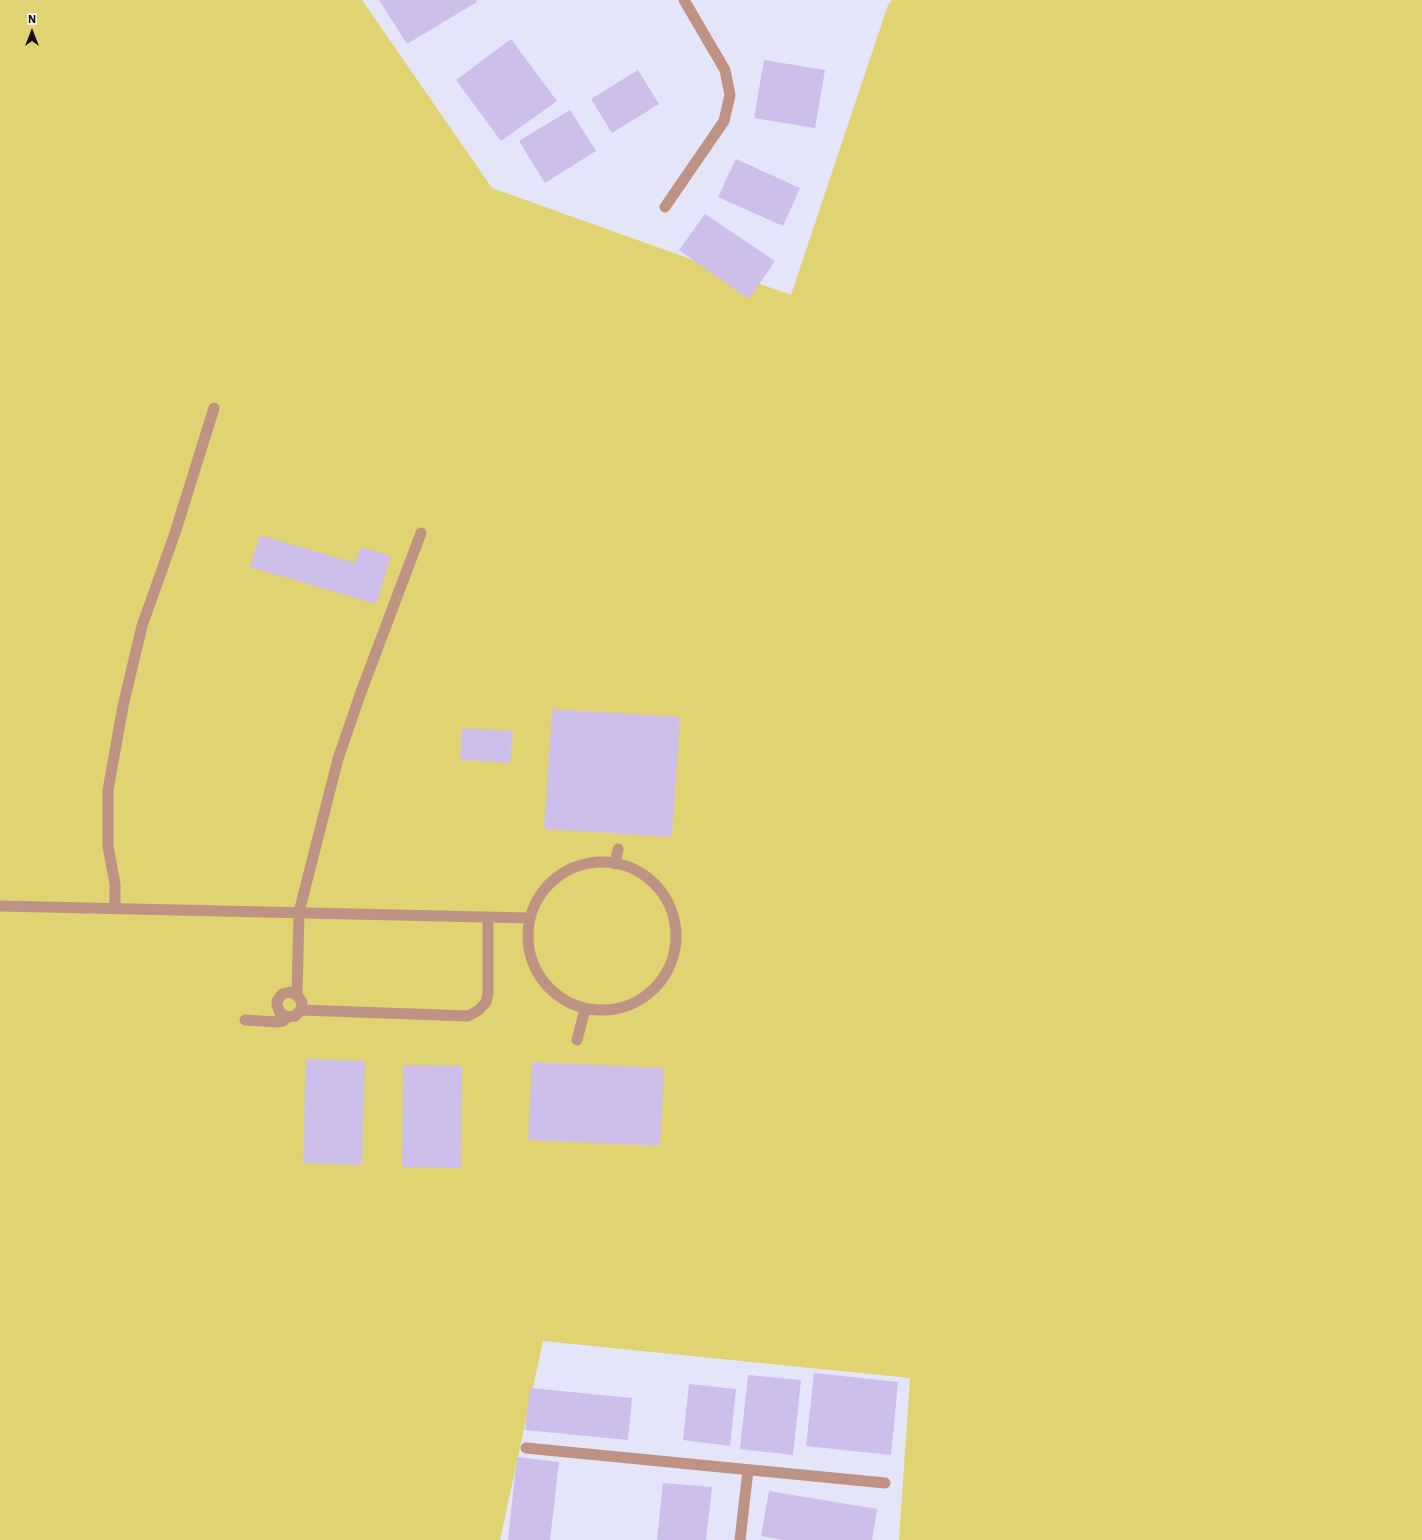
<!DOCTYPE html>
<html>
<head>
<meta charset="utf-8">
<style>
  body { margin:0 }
  #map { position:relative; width:1422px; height:1540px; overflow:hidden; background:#e4e5f8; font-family:"Work Sans",sans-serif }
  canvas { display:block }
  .north { position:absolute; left:12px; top:12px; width:40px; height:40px; -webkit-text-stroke:3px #fff; paint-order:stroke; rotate:0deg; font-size:11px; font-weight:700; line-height:16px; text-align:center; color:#111121 }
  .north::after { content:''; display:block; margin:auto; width:14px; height:18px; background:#111121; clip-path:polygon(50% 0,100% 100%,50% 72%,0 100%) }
</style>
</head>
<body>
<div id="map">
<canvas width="1422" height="1540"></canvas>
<div class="north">N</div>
</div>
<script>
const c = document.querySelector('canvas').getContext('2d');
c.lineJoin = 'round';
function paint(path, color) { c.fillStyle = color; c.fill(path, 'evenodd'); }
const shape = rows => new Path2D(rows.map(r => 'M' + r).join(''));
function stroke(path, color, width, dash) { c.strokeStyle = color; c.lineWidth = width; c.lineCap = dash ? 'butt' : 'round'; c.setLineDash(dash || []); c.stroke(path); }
paint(shape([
  [0,0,362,0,492,188,791,295,888,5,892,0,1422,0,1422,1540,899,1540,910,1378,543,1341,500,1540,0,1540]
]), '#e0d372');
paint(shape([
  [379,0,476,0,477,2,407,44],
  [511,39,557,101,501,141,456,80],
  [764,60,825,70,815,128,754,118],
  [638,70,659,104,612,133,591,99],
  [570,110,596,151,545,183,519,141],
  [736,159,800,188,783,226,718,197],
  [705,214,775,261,749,299,679,250],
  [260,535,355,563,361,547,391,556,376,604,250,567],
  [552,709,680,717,672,837,544,829],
  [462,728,513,731,510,763,460,760],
  [306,1059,365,1061,362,1165,303,1163],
  [532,1062,664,1068,660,1146,528,1140],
  [403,1065,462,1066,461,1168,402,1167],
  [814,1373,898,1382,891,1455,806,1446],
  [748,1375,801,1380,793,1455,740,1449],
  [689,1384,736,1389,730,1446,683,1440],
  [530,1388,632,1398,628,1440,525,1430],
  [517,1457,559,1462,550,1540,508,1540],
  [663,1483,712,1487,706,1540,657,1540],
  [769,1491,877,1509,872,1540,783,1540,761,1536]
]), '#cebeea');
stroke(shape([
  '528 936a74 74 0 1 1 148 0a74 74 0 1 1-148 0Z',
  [615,864,618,849],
  [0,906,529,918],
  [115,909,115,884,108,846,108,790,123,706,142,626,175,533,214,408],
  [297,995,299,912,338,759,361,692,421,533],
  [301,1010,468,1016,479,1010,486,1002,488,993,488,917],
  [245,1020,277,1022,283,1021,287,1017,295,1016,301,1010,302,1002,297,995,290,992,282,994,277,1001,277,1005,280,1013,287,1017],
  [577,1040,585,1009]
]), '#be9383', 11);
stroke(shape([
  [665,207,724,121,730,95,725,70,684,0],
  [526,1448,885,1483],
  [740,1540,748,1470]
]), '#be9383', 11);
</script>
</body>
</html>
